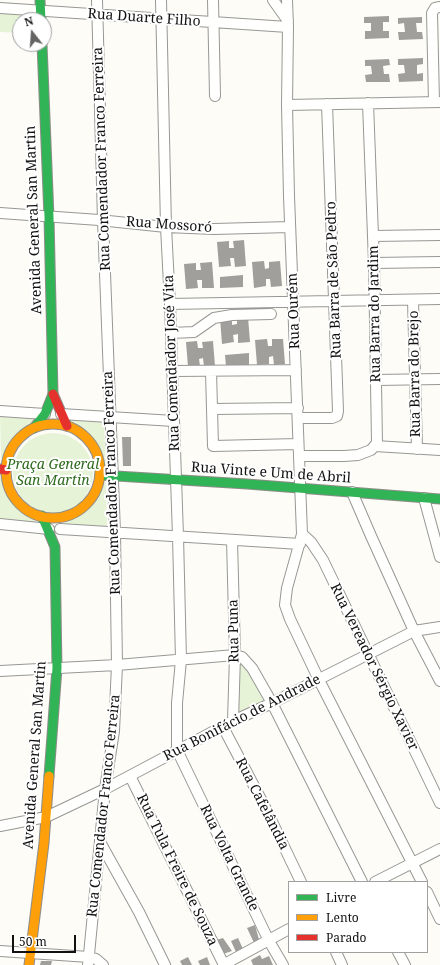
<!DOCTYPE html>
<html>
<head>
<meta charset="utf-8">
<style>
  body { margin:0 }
  #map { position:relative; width:440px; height:965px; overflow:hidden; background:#fdfcf7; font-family:"Noto Serif",serif }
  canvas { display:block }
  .legend { position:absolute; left:288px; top:881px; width:140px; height:72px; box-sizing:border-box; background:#fff; border:1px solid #a0a0a0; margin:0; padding:5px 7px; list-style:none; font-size:12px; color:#111 }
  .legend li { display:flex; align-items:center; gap:8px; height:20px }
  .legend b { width:20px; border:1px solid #a0a0a0 }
  .north { position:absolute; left:12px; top:12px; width:40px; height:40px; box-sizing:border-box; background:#fff; border:1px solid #a0a0a0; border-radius:50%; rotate:343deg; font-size:11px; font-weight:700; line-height:16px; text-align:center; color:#111 }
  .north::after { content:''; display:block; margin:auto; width:14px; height:18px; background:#646362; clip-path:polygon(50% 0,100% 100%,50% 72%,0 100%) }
  .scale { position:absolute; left:12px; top:935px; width:64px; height:18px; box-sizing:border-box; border:2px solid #111; border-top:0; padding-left:5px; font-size:12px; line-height:14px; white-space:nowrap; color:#111; -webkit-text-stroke:3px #fff; paint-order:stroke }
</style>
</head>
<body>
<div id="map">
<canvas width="440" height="965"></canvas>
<ul class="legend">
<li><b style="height:5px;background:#30b455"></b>Livre</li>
<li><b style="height:5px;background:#ff9f0a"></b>Lento</li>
<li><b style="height:5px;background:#e5322d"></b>Parado</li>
</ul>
<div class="north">N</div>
<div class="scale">50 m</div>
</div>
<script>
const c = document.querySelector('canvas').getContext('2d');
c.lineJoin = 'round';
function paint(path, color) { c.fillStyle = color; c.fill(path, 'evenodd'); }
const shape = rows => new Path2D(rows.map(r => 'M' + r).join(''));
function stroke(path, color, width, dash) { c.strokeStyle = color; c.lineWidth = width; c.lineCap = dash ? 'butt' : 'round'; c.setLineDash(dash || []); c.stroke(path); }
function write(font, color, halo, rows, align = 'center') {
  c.font = font + ' "Noto Serif",serif'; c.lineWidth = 4; c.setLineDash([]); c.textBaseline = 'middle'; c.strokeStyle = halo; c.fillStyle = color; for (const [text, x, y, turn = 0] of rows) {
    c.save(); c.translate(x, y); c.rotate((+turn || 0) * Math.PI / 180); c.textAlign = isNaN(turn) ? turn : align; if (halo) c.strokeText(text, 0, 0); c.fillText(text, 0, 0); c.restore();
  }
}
paint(shape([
  [0,11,30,13,30,20,20,20,20,33,0,32],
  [0,415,34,418,36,422,14,439,1,459],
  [67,418,104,422,106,466,104,466,100,452,94,442,84,431,67,422],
  '13 473a40 40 0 1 1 80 0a40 40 0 1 1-80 0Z',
  [0,477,2,478,7,494,16,506,26,515,39,523,0,520],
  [103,483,106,483,107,527,64,524,64,522,82,514,89,508,99,494],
  [240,662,252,677,264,702,238,715]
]), '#e7f3d7');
paint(shape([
  [389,16,389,22,383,22,383,31,389,31,389,38,365,39,365,31,371,31,371,23,364,23,364,17],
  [422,17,422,23,416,23,417,32,422,32,423,39,399,40,398,32,405,32,404,23,398,24,398,18],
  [423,58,423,64,417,65,417,74,423,73,423,81,399,82,398,74,405,73,404,65,398,65,398,59],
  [389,59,390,65,383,66,384,74,389,74,390,82,366,82,365,75,372,74,371,66,365,66,365,60],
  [244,240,246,266,235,267,234,258,230,258,231,266,219,267,217,242,229,241,229,248,234,248,233,241],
  [264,261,265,269,269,268,269,262,280,261,282,286,271,287,270,279,266,279,266,286,254,288,252,262],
  [212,262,214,288,202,288,202,280,197,280,198,288,186,289,184,264,196,263,196,270,201,270,200,263],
  [243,275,243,287,220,288,220,277],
  [232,317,232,325,237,324,237,318,248,317,250,342,238,343,238,334,233,335,234,342,222,344,220,318],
  [267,339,268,346,272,346,272,339,283,339,285,364,274,365,273,356,269,357,269,364,257,365,255,340],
  [197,341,198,348,203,348,202,342,213,341,215,366,204,367,203,358,199,359,200,366,188,367,186,342],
  [249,353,249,365,226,366,225,355],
  [122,437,131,437,131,466,123,466],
  [255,925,260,943,255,945,247,928],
  [223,938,232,951,223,954,216,940],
  [238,938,243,949,236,952,231,941],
  [260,955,262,959,269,956,273,965,253,965,251,960],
  [188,957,192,965,182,965,180,961],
  [207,957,210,965,200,965,198,961],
  [41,961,52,961,51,965,40,965]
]), '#a19f9c');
const street = shape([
  [161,0,166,227,170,304,178,536,181,660,177,703,177,750,269,941,283,965],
  [213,0,215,96],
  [273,0,288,21],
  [287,0,288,27,287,105,289,196,302,534,287,588,285,605,290,619,319,680,422,882],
  [0,8,288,27],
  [434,102,432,13,435,8,440,7],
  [287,105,440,102],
  [0,213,99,220,166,227,214,229,290,227],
  [373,236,440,235],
  [374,263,440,262],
  [413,300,417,449],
  [170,304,440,299],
  [171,333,194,332,214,318,232,315,271,314],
  [173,371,296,370],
  [211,371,213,446,298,444],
  [376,380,440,379],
  [212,409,298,408],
  [0,411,45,414],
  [61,414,174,421],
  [298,418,332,418,337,416,338,411,327,104],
  [375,446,440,450],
  [299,456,344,456,358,455,371,450,377,443,374,263,368,103],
  [352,492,371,536,414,631,440,681],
  [424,498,440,557],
  [0,524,49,529],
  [60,529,300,544],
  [302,534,311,542,323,560,440,803],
  [232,540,235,655,233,721],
  [0,671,117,665,235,655,242,657,252,668,272,703,362,882],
  [223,727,264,805,301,882],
  [130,776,224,965],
  [0,826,46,817,105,789,233,721,272,703,414,631,440,627],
  [100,842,139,912,165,965],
  [375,882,440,849],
  [427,892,440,919],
  [0,951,89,957,96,959,103,965],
  [336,952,342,965],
  [398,952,405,965],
  [88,965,105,789,114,731,117,665,115,533,103,221,97,0],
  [223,965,289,929]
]);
const fast = shape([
  [40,0,41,20],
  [34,428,45,414,53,394,49,217,42,44],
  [100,475,247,484,440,499],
  [42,516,55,547,57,668,49,776]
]);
const slow = shape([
  '6 471a47 47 0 1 1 94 0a47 47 0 1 1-94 0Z',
  [29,965,44,843,49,776]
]);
const jam = shape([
  [53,394,67,426],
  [0,469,6,470]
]);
stroke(street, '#979795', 12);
stroke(fast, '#8e8d8b', 11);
stroke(slow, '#8e8d8b', 11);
stroke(jam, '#8e8d8b', 11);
stroke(street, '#fffffe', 10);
stroke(fast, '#30b455', 9);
stroke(slow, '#ff9f0a', 9);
stroke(jam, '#e5322d', 9);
write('14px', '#111', '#fff', [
  ["Rua Duarte Filho",144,18,4],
  ["Rua Comendador Franco Ferreira",102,159,-92],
  ["Avenida General San Martin",34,220,-92],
  ["Rua Mossoró",169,225,4],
  ["Rua Barra de São Pedro",334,280,-92],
  ["Rua Ourém",294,311,-92],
  ["Rua Barra do Jardim",375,314,-91],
  ["Rua Comendador José Vita",172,363,-92],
  ["Rua Barra do Brejo",415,374,-91],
  ["Rua Vinte e Um de Abril",271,473,4],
  ["Rua Comendador Franco Ferreira",112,483,-92],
  ["Rua Puna",234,631,-91],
  ["Rua Vereador Sérgio Xavier",374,667,64],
  ["Rua Bonifácio de Andrade",242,718,-27],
  ["Avenida General San Martin",35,755,-86],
  ["Rua Cafelândia",262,804,63],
  ["Rua Comendador Franco Ferreira",104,806,-84],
  ["Rua Volta Grande",229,858,64],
  ["Rua Tula Freire de Souza",177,870,64]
]);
write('italic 14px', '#2f6b1f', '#fff', [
  ["Praça General",53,465],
  ["San Martin",53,481]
]);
</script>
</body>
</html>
